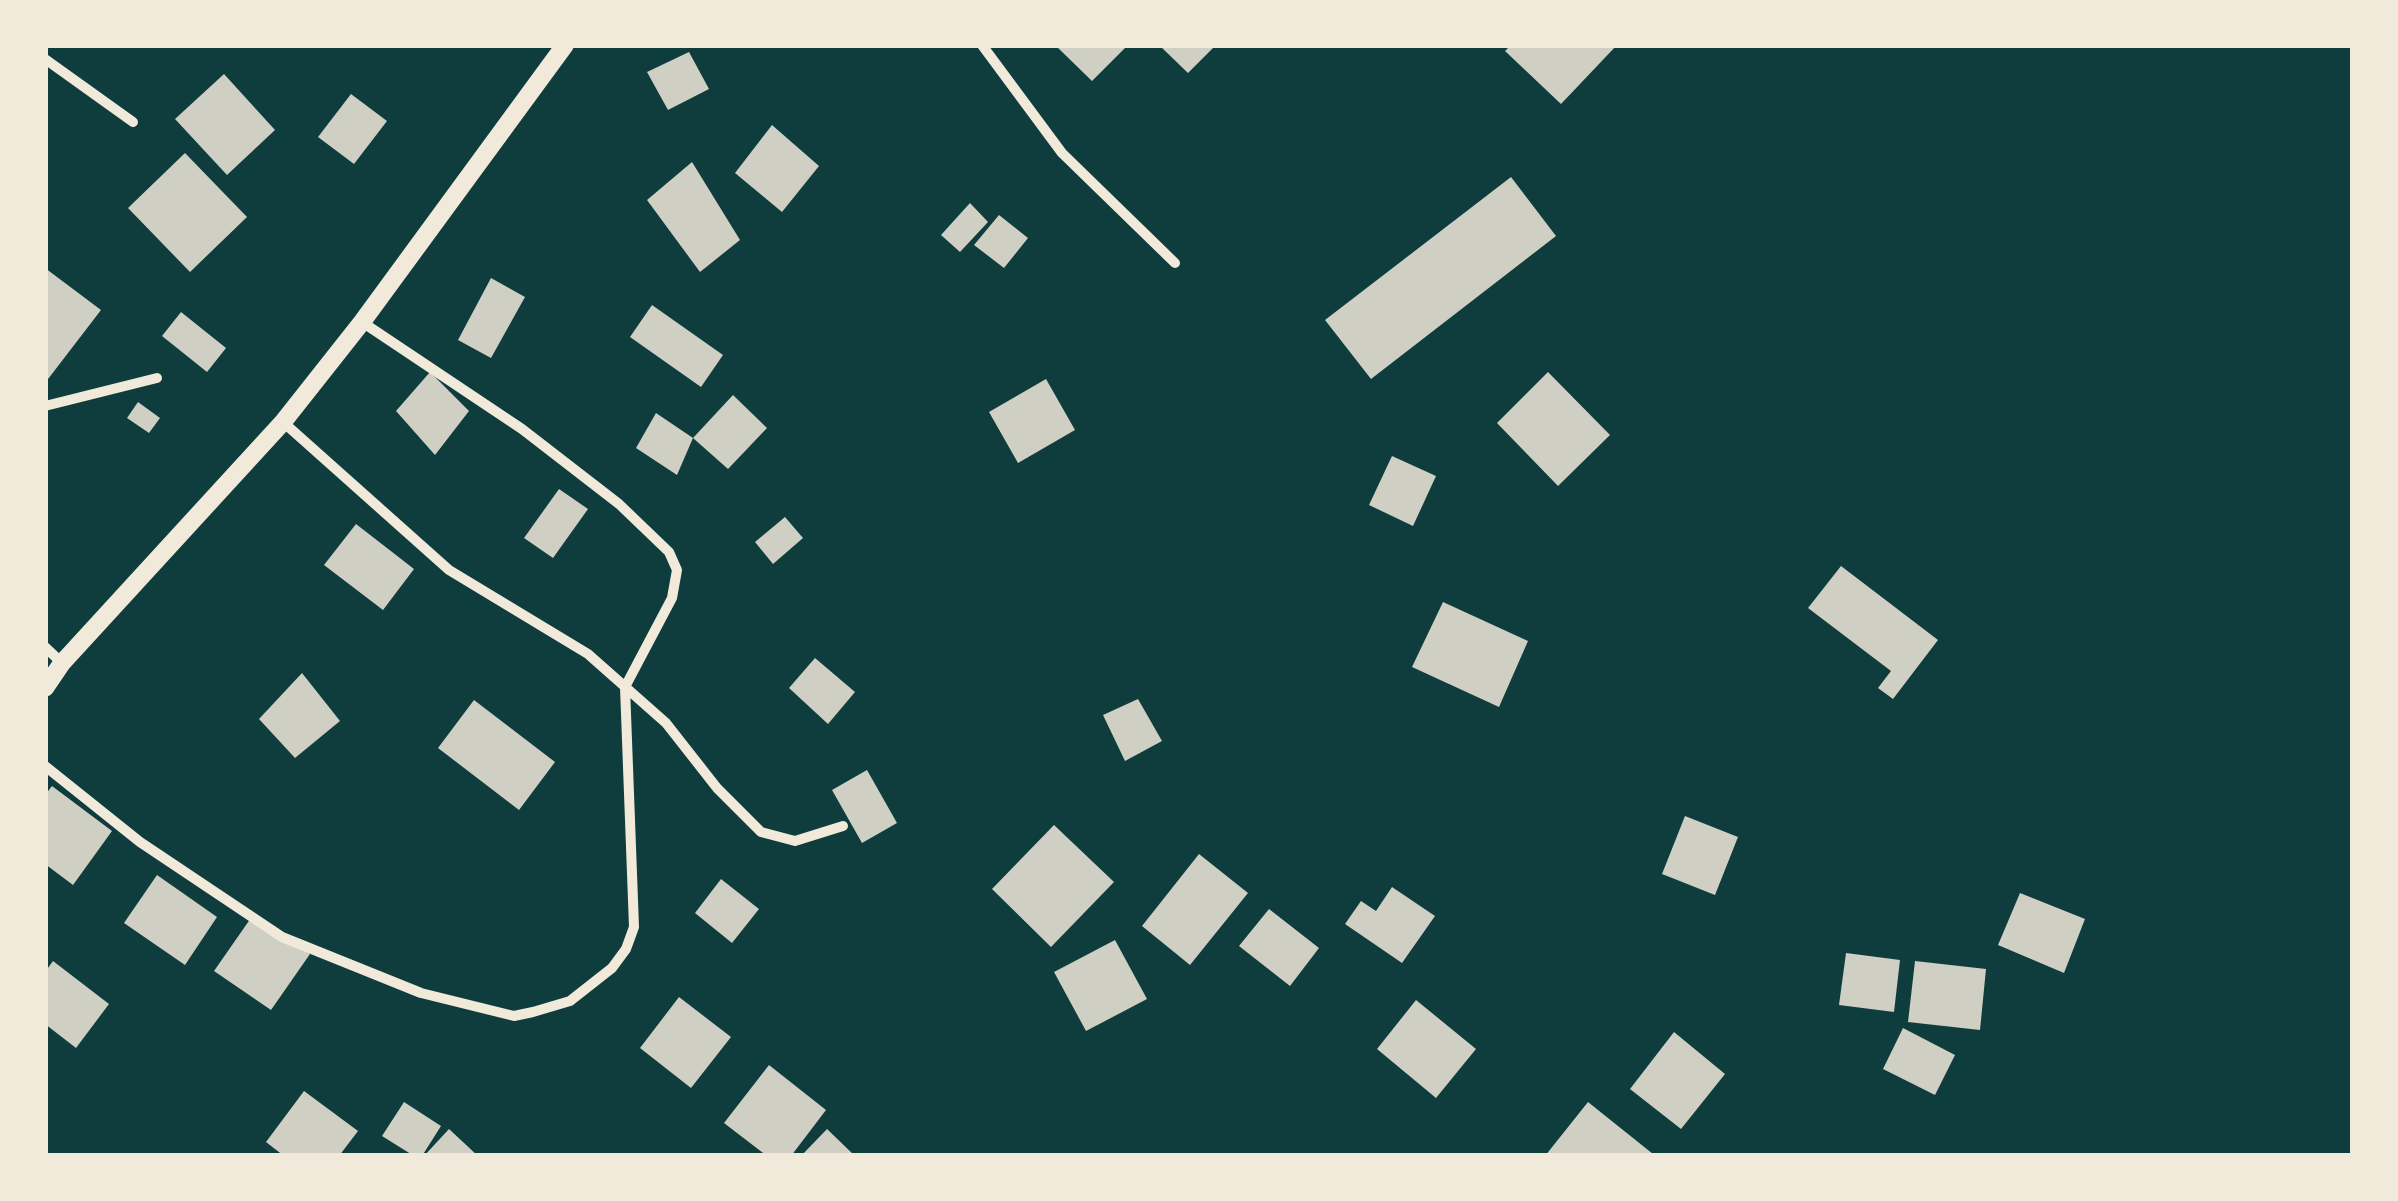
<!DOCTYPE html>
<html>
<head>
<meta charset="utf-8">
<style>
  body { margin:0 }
  #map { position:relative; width:2398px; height:1201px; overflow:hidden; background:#0f3d3e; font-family:Rubik,sans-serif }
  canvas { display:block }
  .frame { position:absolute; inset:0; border:48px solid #f1e9da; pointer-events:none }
</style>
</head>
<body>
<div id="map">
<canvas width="2398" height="1201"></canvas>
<div class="frame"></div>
</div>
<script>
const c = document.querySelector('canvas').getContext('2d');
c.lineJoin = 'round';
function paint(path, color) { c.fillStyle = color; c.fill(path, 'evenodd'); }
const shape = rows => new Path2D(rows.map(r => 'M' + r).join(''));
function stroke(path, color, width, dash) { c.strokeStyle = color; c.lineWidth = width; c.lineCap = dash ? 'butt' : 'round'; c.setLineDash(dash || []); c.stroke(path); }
paint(shape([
  [1055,45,1128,45,1092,81],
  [1159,45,1216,45,1188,73],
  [1511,45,1617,45,1561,104,1505,51],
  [689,52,709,89,668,110,647,72],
  [224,74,275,130,227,175,175,119],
  [351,94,387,121,354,164,318,137],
  [772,125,819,166,782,212,735,173],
  [185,153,247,217,190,272,128,208],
  [692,162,740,240,700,272,647,200],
  [1511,177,1556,236,1371,379,1325,320],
  [970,203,988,222,960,252,941,235],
  [999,215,1028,238,1004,268,974,245],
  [45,268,101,310,45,383],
  [491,278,525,297,491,358,458,340],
  [652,305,723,355,701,387,630,337],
  [181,312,226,348,207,372,162,336],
  [430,372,469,411,435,455,396,411],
  [1548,372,1610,435,1558,486,1497,423],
  [1046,379,1075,430,1018,463,989,412],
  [733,395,767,428,728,469,693,438],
  [138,402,160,418,149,433,127,418],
  [656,413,693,438,677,475,636,448],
  [1392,456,1436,476,1413,526,1369,505],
  [559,489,588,509,553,558,524,538],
  [785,517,803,538,773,564,755,542],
  [356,524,414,569,383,610,324,565],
  [1841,566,1938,640,1893,699,1878,688,1891,671,1808,608],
  [1443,602,1528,641,1499,707,1412,667],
  [815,658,855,692,828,724,789,688],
  [302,673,340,721,295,758,259,719],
  [1138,699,1162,741,1125,761,1103,715],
  [474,700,555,762,519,810,438,748],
  [867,770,897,823,862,843,832,790],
  [52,786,112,831,73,885,45,864,45,795],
  [1685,816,1738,837,1715,895,1662,874],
  [1054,825,1114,882,1051,947,992,889],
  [1199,854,1248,893,1190,965,1142,926],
  [157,875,217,917,185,965,124,923],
  [721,879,759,909,732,943,695,913],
  [1392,887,1435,916,1402,963,1345,924,1361,901,1376,911],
  [2020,893,2085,919,2064,973,1998,945],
  [1269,909,1319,948,1290,986,1239,946],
  [253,915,310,954,271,1010,214,971],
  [1115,940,1147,999,1086,1031,1054,972],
  [1846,953,1900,960,1894,1012,1839,1005],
  [53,961,109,1004,76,1048,45,1024,45,972],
  [1915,961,1986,969,1980,1030,1908,1022],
  [679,997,731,1037,691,1088,640,1048],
  [1416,1000,1476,1049,1436,1098,1377,1049],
  [1903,1028,1955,1055,1935,1095,1883,1069],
  [1674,1032,1725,1074,1681,1129,1630,1089],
  [769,1065,826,1110,791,1156,767,1156,724,1123],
  [304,1091,358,1131,339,1156,284,1156,266,1142],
  [404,1102,441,1126,422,1156,414,1156,382,1136],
  [1588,1102,1653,1154,1651,1156,1545,1156],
  [449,1129,478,1156,424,1156],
  [827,1129,855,1156,801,1156]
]), '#cfcfc3');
stroke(shape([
  [982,45,1062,153,1175,263],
  [45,59,133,122],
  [45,406,157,378],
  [283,422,449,570,588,654,666,723,717,788,761,832,795,841,843,826],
  [45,647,62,663],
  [45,766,140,842,282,937,421,993,514,1016,533,1012,570,1001,612,968,626,949,634,927,625,687,672,598,677,570,669,552,619,504,522,429,362,322]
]), '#f1e9da', 10);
stroke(shape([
  [45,688,62,663,283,422,362,322,565,45]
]), '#f1e9da', 18);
</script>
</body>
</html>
